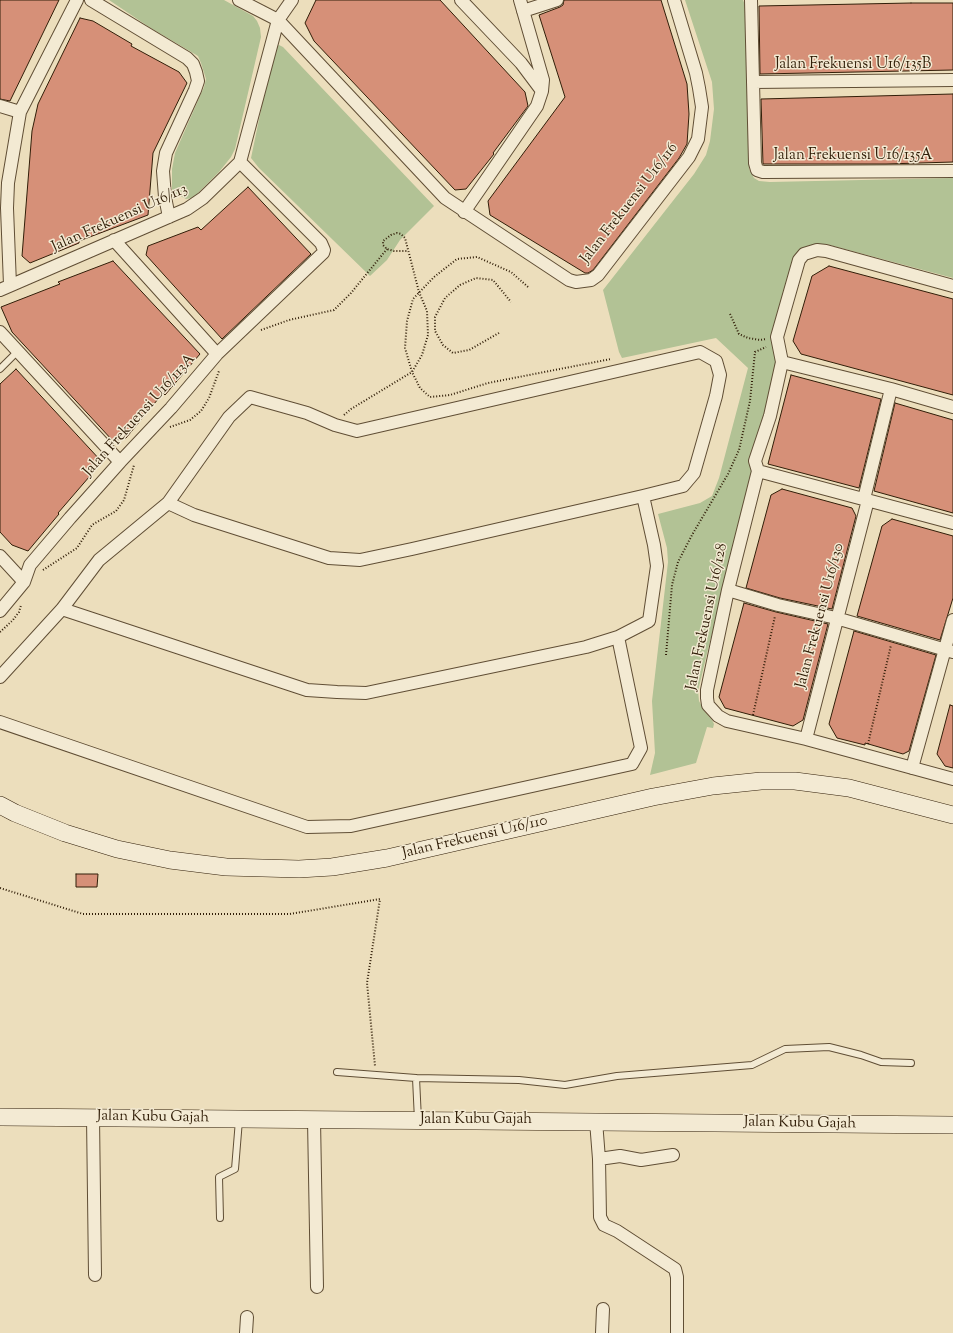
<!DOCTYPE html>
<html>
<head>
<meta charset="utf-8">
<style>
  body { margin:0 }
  canvas { display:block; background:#ecdebc }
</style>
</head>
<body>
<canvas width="953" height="1333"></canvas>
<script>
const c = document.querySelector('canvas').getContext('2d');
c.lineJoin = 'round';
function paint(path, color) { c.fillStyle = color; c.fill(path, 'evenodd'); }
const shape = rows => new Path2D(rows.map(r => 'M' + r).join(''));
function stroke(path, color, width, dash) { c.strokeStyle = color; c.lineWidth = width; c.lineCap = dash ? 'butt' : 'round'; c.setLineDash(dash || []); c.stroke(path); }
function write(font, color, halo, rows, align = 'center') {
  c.font = font + ' "Sorts Mill Goudy",serif'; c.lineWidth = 3; c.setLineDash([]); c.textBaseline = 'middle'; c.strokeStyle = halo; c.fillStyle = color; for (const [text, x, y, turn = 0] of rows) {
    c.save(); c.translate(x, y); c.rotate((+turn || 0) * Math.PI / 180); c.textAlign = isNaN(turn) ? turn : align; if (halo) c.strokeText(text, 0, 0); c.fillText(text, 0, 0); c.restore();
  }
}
paint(shape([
  [109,0,224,0,253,16,257,21,260,28,261,37,235,149,231,157,219,172,197,194,192,198,186,199,175,193,172,189,172,169,175,153,204,87,206,79,201,63,198,56,149,27],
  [685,0,743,0,745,5,749,111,749,169,754,178,759,181,770,182,953,178,953,278,826,244,813,247,802,253,773,331,782,362,769,421,752,471,754,479,752,487,710,641,698,691,699,701,705,712,712,720,714,724,713,728,707,727,696,763,650,775,655,753,652,701,668,562,667,548,658,514,700,503,712,496,719,478,748,368,716,338,622,358,619,352,603,290,694,174,706,155,710,141,714,109,712,82],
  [279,45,283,47,434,206,400,240,387,260,370,276,259,168,251,158,271,62,275,47]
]), '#b2c295');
const building = shape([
  [0,0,59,0,10,101,0,99,0,0],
  [316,0,440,0,525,92,528,106,493,153,494,154,466,189,455,190,314,41,305,23,316,0],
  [564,0,661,0,687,84,689,114,687,144,679,158,593,270,588,273,585,273,490,215,488,201,565,97,539,15,560,7,563,5,564,0],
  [911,3,953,3,953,70,760,74,759,6,911,3],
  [80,18,93,21,132,44,131,46,179,72,187,83,153,153,148,215,79,241,79,243,30,263,22,256,32,131,38,104,80,18],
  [953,94,953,162,886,164,763,164,761,99,953,94],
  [248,187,311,254,222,339,146,255,148,246,198,227,201,230,248,187],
  [113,261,200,354,165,395,163,393,126,438,113,441,12,332,1,307,60,284,58,282,113,261],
  [829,266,953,299,953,395,801,354,793,341,812,276,829,266],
  [16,369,102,462,58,513,59,514,28,551,12,545,0,532,0,384,16,369],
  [791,375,881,399,859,488,768,464,791,375],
  [895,403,953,420,953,513,874,491,895,403],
  [782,489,852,508,856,516,832,609,780,598,746,588,771,495,782,489],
  [892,519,953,536,953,598,940,640,857,616,882,526,892,519],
  [744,603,776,612,828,624,803,720,793,726,725,708,719,697,744,603],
  [854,631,936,655,909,751,903,754,865,743,865,745,837,738,829,724,854,631],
  [950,705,953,706,953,768,945,766,937,754,950,705],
  [76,874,98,874,97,887,76,887,76,874]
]);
paint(building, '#d69078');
stroke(building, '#311e08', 1);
const lane = shape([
  [0,369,18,351],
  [337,1072,416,1078],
  [418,1120,416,1078,519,1080,565,1085,617,1076,752,1065,785,1049,829,1047,861,1055,881,1062,911,1063],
  [220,1218,219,1177,235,1169,239,1120]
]);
const street = shape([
  [91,0,187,58,193,64,196,72,198,81,195,90,166,153,163,171,165,197,169,217],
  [239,0,278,20,445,198,569,280,576,282,591,280,598,275,689,157,698,139,702,107,699,88,696,73,674,0],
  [461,0,521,63,542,91],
  [751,0,755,163,757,170,763,172,953,171],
  [523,11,557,0],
  [753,82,953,80],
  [0,106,20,112],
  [464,212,537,106,542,91,543,80,520,0],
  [114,240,217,354],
  [10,285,7,208,8,183,20,112,77,0],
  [953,286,826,251,817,250,804,254,799,260,777,337,782,362,770,416,755,461,758,471,953,523],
  [0,290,187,209,203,198,240,162,278,20,292,0],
  [0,332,120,462],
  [782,362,891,389,953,407],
  [758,471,728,590,707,690,707,698,708,705,718,716,727,721,806,739,953,779],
  [864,499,891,389],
  [0,556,24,582],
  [728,590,778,605,836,618,953,652],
  [62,609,307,690,337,692,366,693,586,647,618,637],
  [0,611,24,582,30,565,70,518,120,462,171,408,217,354,323,253,324,250,321,243,240,162],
  [0,677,62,609,99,560,168,503,229,417,250,397,307,413,335,425,357,431,700,352,716,361,720,375,716,396,694,473,683,486,643,496,412,549,360,560,329,558,194,515,168,503],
  [0,722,307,827,351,826,632,764,641,748,618,637,649,621,657,566,654,545,643,496],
  [806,739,868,500],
  [912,768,953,620],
  [93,1117,95,1275],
  [314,1120,317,1287],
  [596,1121,599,1159,620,1156,641,1160,673,1155],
  [599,1159,600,1217,604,1225,617,1231,675,1269,677,1277,677,1333],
  [246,1333,247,1317],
  [602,1333,603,1309]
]);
const secondary = shape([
  [0,805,15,813,65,833,117,849,170,860,226,867,299,869,332,867,387,858,653,797,713,786,761,781,795,781,849,788,953,815],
  [0,1117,953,1125]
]);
stroke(lane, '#604e35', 8);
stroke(street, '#604e35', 14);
stroke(secondary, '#311e08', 18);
stroke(shape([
  [528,287,511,272,477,257,457,259,434,277,413,299,407,321,405,348,412,372,420,388,430,397,450,395,488,383,611,359,611,360],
  [730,314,739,334,748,338,760,340,766,339],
  [261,330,289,320,334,310,351,293,387,249],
  [499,333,469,350,453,353,443,345,435,331,435,317,445,298,460,285,476,278,493,280,511,302],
  [344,415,351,409,412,372,422,355,428,335,427,311,419,292,405,238,401,234,397,233,391,235,383,241,383,245,387,249,394,251,408,251],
  [170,427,190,420,201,411,209,398,219,371],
  [43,570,77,548,92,525,116,511,124,500,134,465],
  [0,632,13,620,19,612,21,605],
  [666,655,672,585,678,562,692,535,728,474,739,450,750,401,755,352,766,347],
  [753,715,775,616],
  [868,744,891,645],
  [0,888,83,914,290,914,380,899,367,983,375,1066]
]), '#311e08', 2, [1, 2]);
stroke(lane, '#f3ead3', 6);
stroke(street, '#f3ead3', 12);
stroke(secondary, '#f3ead3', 17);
write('15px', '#311e08', '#f3ead3', [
  ["Jalan Frekuensi U16/135B",853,65],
  ["Jalan Frekuensi U16/135A",853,156],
  ["Jalan Frekuensi U16/116",630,204,-52],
  ["Jalan Frekuensi U16/113",120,219,-24],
  ["Jalan Frekuensi U16/113A",140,416,-48],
  ["Jalan Frekuensi U16/130",821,616,-75],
  ["Jalan Frekuensi U16/128",708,617,-78],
  ["Jalan Frekuensi U16/110",475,838,-13],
  ["Jalan Kubu Gajah",153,1118,1],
  ["Jalan Kubu Gajah",476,1120],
  ["Jalan Kubu Gajah",800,1124,1]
]);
</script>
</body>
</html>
